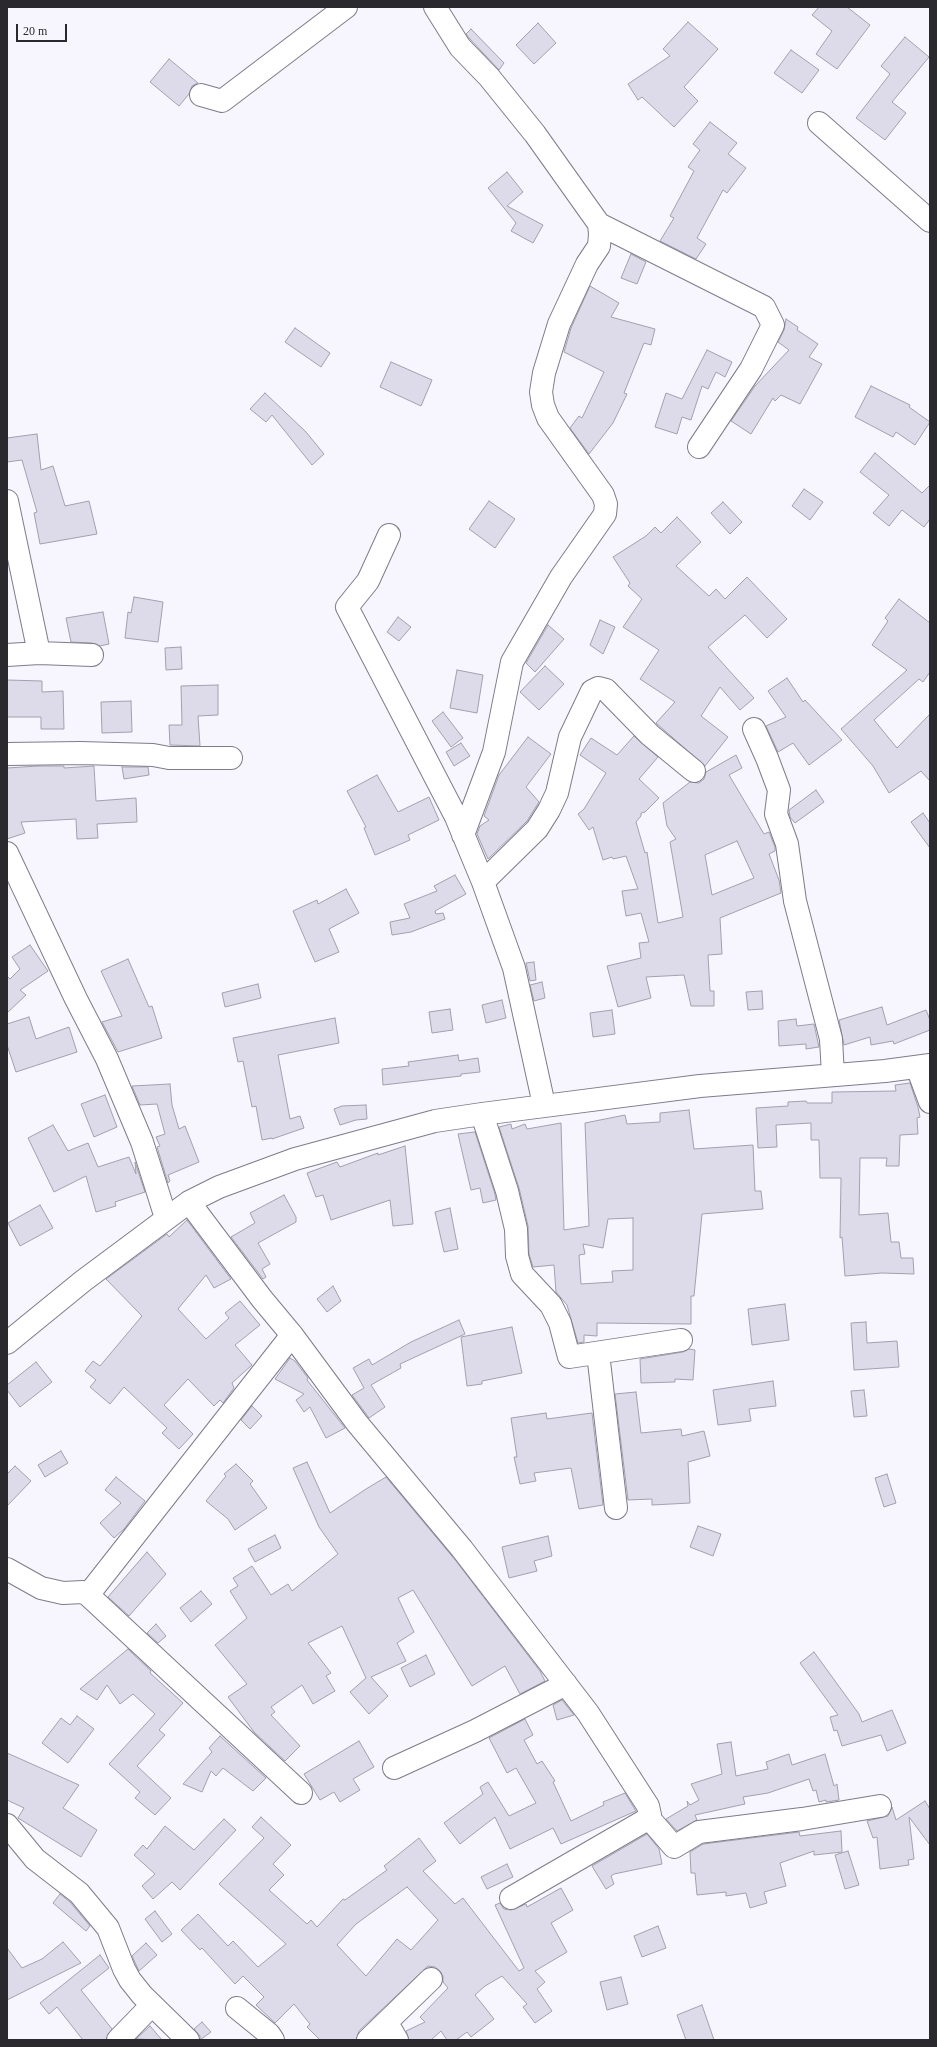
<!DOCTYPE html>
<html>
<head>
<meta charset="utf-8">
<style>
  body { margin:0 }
  #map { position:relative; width:937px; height:2047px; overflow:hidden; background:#f7f5fe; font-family:"Times New Roman",serif }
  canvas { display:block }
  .frame { position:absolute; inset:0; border:8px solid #2a292e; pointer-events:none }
  .scale { position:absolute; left:16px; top:24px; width:51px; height:18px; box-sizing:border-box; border:2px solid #2a292e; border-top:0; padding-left:5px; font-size:12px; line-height:14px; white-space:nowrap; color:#2a292e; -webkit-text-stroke:3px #f7f5fe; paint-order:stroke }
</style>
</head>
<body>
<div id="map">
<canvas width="937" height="2047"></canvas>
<div class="frame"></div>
<div class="scale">20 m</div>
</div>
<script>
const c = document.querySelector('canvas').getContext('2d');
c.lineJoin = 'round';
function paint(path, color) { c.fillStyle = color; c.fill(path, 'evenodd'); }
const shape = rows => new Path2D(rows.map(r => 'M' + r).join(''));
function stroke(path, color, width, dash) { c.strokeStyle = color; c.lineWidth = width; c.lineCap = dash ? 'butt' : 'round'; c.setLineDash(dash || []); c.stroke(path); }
const building = shape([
  [819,7,847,7,870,25,837,69,816,54,832,31,812,15,819,7],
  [688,22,718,49,684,87,698,101,674,127,642,97,638,100,628,84,670,56,663,49,688,22],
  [538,23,556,43,534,64,516,45,538,23],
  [471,29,504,63,499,70,470,39,466,34,471,29],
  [905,37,929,57,892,102,906,113,885,140,856,118,890,74,881,66,905,37],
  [791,50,819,70,802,93,774,73,791,50],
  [169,59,198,83,192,86,189,94,179,106,150,82,169,59],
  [710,122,737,143,728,154,746,168,727,193,723,190,697,238,706,244,696,259,660,241,674,218,670,216,694,171,688,167,700,150,693,144,710,122],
  [507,172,523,192,507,206,543,225,533,243,511,231,516,223,488,188,507,172],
  [631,254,646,262,637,284,621,278,631,254],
  [590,286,619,303,611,317,655,329,651,345,644,343,624,393,627,394,613,423,589,454,570,428,579,416,582,418,604,372,564,352,571,328,590,286],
  [786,319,798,327,797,330,818,344,809,357,822,364,800,404,781,395,775,401,773,398,751,434,731,421,755,386,789,350,778,342,784,330,786,319],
  [295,328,330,353,321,367,285,342,295,328],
  [707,350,732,362,725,377,716,372,708,389,702,386,691,420,682,417,677,434,655,427,666,393,682,399,707,350],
  [391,362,432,380,421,406,380,387,391,362],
  [871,386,910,405,909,407,930,422,915,445,896,432,893,437,855,417,871,386],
  [265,393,306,432,324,454,312,465,272,415,266,422,250,409,265,393],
  [37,434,41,470,53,466,65,506,89,501,97,534,40,544,34,513,37,512,22,460,7,462,7,438,37,434],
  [875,453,922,493,930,485,930,519,924,527,902,510,889,526,873,513,889,495,860,472,875,453],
  [804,489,823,502,810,520,792,506,804,489],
  [489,501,515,519,495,548,469,529,489,501],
  [723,502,742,522,730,534,711,513,723,502],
  [677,517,701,542,676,566,709,596,716,589,725,599,747,577,787,619,767,638,745,615,708,647,754,698,740,710,720,687,701,716,728,737,705,766,656,723,675,702,640,679,659,650,623,627,642,599,628,586,630,583,613,557,646,536,655,527,661,533,677,517],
  [134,597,163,602,158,642,125,638,128,612,131,613,134,597],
  [899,599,930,623,930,672,923,682,919,679,874,720,897,748,930,714,930,781,921,771,889,793,873,766,841,729,907,670,872,645,888,621,885,618,899,599],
  [103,612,109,644,100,646,92,643,71,642,66,618,103,612],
  [398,617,411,627,399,641,387,632,398,617],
  [600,620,615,627,603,654,590,645,600,620],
  [548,625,564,639,535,672,526,663,548,625],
  [181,647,182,669,166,670,165,648,181,647],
  [545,666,564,684,539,710,520,692,545,666],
  [457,670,483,675,477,713,450,708,457,670],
  [787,678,803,702,805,700,842,740,809,765,793,743,778,752,766,726,786,717,768,691,787,678],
  [7,680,42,681,42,692,63,691,64,729,41,729,41,717,7,717,7,680],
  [218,685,218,715,198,716,200,746,170,745,169,725,182,725,181,686,218,685],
  [131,701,132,732,102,733,101,702,131,701],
  [443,712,463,738,451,747,432,721,443,712],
  [634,736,658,757,639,779,659,798,645,812,641,813,641,816,636,822,645,853,647,852,658,923,683,917,670,842,676,839,667,826,663,803,690,782,699,783,704,779,706,772,736,755,742,768,729,775,764,834,769,832,775,847,775,851,769,854,779,880,781,893,720,918,722,954,708,955,710,991,714,991,714,1006,691,1006,684,975,646,977,651,998,618,1007,607,966,641,958,639,943,649,942,641,913,626,916,622,891,638,889,626,856,613,859,612,857,603,860,593,827,589,830,578,814,584,809,606,773,580,755,591,738,617,755,634,736],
  [737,841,754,878,712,895,705,855,737,841],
  [528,737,551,754,526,787,539,802,527,821,488,859,477,834,480,826,489,820,484,816,499,775,528,737],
  [461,743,470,756,454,766,446,752,461,743],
  [38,766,64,766,64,768,94,766,96,801,136,798,137,822,97,824,98,838,77,839,76,819,21,822,25,833,7,839,7,768,38,766],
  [122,767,148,767,149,775,124,779,122,767],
  [377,775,398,812,429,797,439,820,408,835,410,840,375,855,364,828,366,827,347,791,377,775],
  [816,790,824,802,795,823,790,817,789,810,816,790],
  [923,813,930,823,930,848,911,822,923,813],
  [455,875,466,894,435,911,436,914,443,913,445,919,411,932,392,935,390,922,410,918,404,904,437,891,434,886,455,875],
  [346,889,359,913,329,929,339,952,315,962,293,911,317,900,318,904,346,889],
  [30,945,48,971,20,990,26,995,7,1013,7,976,10,979,20,969,12,957,30,945],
  [128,959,149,1007,152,1006,162,1038,118,1052,102,1022,122,1016,101,971,128,959],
  [534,962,536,980,530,981,526,963,534,962],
  [542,982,545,998,534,1001,530,985,542,982],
  [258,984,261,998,225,1007,222,993,258,984],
  [762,991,763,1009,748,1010,746,992,762,991],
  [502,1000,506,1018,486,1023,482,1005,502,1000],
  [882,1007,887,1025,926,1010,930,1020,930,1030,894,1044,893,1041,871,1045,870,1037,844,1045,839,1020,882,1007],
  [450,1009,453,1030,432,1033,429,1012,450,1009],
  [612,1010,615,1034,593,1037,590,1013,612,1010],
  [29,1017,36,1039,69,1027,77,1052,16,1072,7,1045,7,1024,29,1017],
  [335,1018,339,1043,278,1055,290,1119,300,1116,304,1128,272,1139,272,1138,262,1140,256,1106,252,1107,243,1061,238,1062,233,1038,335,1018],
  [796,1019,797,1026,814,1024,819,1047,806,1049,806,1044,779,1046,778,1021,796,1019],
  [458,1055,459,1061,478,1058,480,1072,461,1074,461,1076,383,1085,382,1069,409,1066,408,1062,458,1055],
  [910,1083,918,1107,920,1117,917,1118,918,1134,900,1135,899,1166,886,1166,887,1158,860,1158,859,1215,888,1213,891,1242,899,1242,901,1258,913,1258,914,1274,882,1273,845,1276,842,1237,840,1238,841,1178,820,1178,819,1140,811,1140,811,1123,776,1125,777,1147,758,1148,756,1108,788,1106,788,1102,806,1101,807,1103,832,1103,832,1092,896,1091,895,1085,910,1083],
  [170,1084,172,1105,179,1129,185,1126,199,1162,168,1175,170,1181,168,1183,157,1147,160,1146,156,1137,165,1134,157,1104,140,1105,132,1086,170,1084],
  [105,1095,117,1127,94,1137,81,1104,105,1095],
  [366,1105,367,1119,356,1120,340,1125,334,1109,342,1106,366,1105],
  [689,1110,694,1149,753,1145,755,1191,761,1191,763,1209,702,1214,694,1296,691,1296,691,1324,597,1323,597,1336,584,1335,584,1342,578,1343,567,1305,556,1292,554,1265,533,1267,529,1254,528,1226,519,1188,499,1127,511,1124,512,1129,525,1124,527,1129,561,1123,564,1230,589,1226,585,1123,625,1115,627,1124,660,1122,660,1113,689,1110],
  [633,1218,633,1270,612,1271,613,1282,581,1284,579,1255,585,1254,583,1244,603,1248,608,1219,633,1218],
  [53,1125,68,1151,88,1143,98,1167,129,1157,136,1174,135,1162,145,1192,115,1202,116,1206,96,1212,86,1176,54,1192,28,1138,53,1125],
  [475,1132,495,1194,496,1200,483,1203,480,1188,471,1190,458,1134,475,1132],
  [405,1146,413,1224,393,1226,390,1200,331,1220,323,1195,316,1197,307,1173,337,1162,340,1167,378,1153,378,1155,405,1146],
  [284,1195,296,1217,296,1222,258,1243,270,1264,262,1269,266,1277,263,1279,231,1237,255,1223,250,1213,284,1195],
  [40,1205,53,1228,20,1246,8,1223,40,1205],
  [450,1208,458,1249,444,1252,435,1212,450,1208],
  [187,1220,231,1279,214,1288,206,1275,178,1309,206,1339,229,1318,225,1313,240,1301,260,1325,235,1345,252,1365,232,1383,234,1388,223,1403,220,1400,214,1406,188,1379,164,1405,193,1434,179,1449,162,1433,167,1428,124,1387,110,1404,90,1387,96,1380,85,1371,93,1361,100,1366,142,1316,106,1279,167,1234,169,1237,187,1220],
  [333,1286,341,1301,327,1312,317,1299,333,1286],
  [785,1304,789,1340,752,1345,748,1309,785,1304],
  [459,1320,465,1334,400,1364,401,1368,371,1385,385,1407,369,1418,352,1395,364,1388,353,1368,369,1359,372,1365,411,1342,459,1320],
  [866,1322,867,1343,897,1341,899,1367,854,1370,851,1323,866,1322],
  [512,1327,522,1373,482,1381,482,1384,467,1386,461,1337,512,1327],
  [689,1349,695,1350,693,1380,675,1379,675,1382,641,1383,640,1359,683,1352,689,1349],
  [290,1358,295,1361,308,1378,307,1380,345,1428,326,1438,310,1407,304,1412,296,1400,304,1394,275,1379,290,1358],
  [36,1362,52,1382,20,1407,7,1390,7,1385,36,1362],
  [773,1381,776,1406,749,1409,751,1421,718,1425,713,1390,773,1381],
  [864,1390,867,1416,854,1417,851,1391,864,1390],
  [636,1392,641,1433,681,1429,682,1436,704,1431,710,1456,688,1462,690,1503,652,1505,652,1499,628,1500,615,1394,636,1392],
  [252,1406,262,1416,250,1429,241,1420,252,1406],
  [546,1413,547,1419,592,1413,603,1505,579,1509,571,1468,534,1473,536,1481,520,1484,514,1457,517,1457,511,1418,546,1413],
  [61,1451,68,1463,45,1477,38,1465,61,1451],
  [307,1462,330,1513,366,1489,386,1477,456,1561,540,1671,545,1681,520,1694,505,1666,472,1686,413,1590,398,1598,414,1632,397,1643,406,1661,371,1677,388,1696,369,1714,350,1692,366,1678,342,1626,308,1643,331,1673,326,1676,335,1691,313,1704,302,1685,271,1707,275,1712,271,1715,300,1746,285,1761,254,1732,228,1697,247,1684,215,1645,247,1618,230,1591,238,1586,233,1578,252,1566,271,1595,288,1584,292,1591,338,1554,319,1527,293,1468,307,1462],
  [236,1464,253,1481,250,1484,267,1508,235,1530,228,1519,206,1501,226,1476,224,1474,236,1464],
  [15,1466,31,1481,7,1506,7,1474,15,1466],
  [887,1474,896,1503,884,1507,875,1478,887,1474],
  [116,1477,145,1501,124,1529,114,1538,100,1523,121,1503,105,1490,116,1477],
  [698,1526,721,1534,713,1556,690,1547,698,1526],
  [275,1535,281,1548,255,1562,248,1549,275,1535],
  [548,1536,552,1556,534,1561,537,1571,509,1578,502,1547,548,1536],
  [147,1552,166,1574,129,1616,108,1597,147,1552],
  [201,1591,212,1604,191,1622,180,1608,201,1591],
  [156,1624,166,1636,158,1643,147,1633,156,1624],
  [128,1649,151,1671,150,1673,183,1703,159,1730,165,1735,137,1766,171,1798,155,1815,135,1798,140,1792,109,1764,155,1714,133,1694,120,1704,107,1685,97,1700,80,1689,128,1649],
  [814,1652,859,1714,862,1722,892,1710,906,1743,887,1751,881,1735,842,1746,837,1730,834,1731,830,1717,838,1715,800,1663,814,1652],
  [426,1655,435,1674,410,1687,401,1668,426,1655],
  [562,1700,574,1715,557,1720,553,1705,562,1700],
  [77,1716,94,1729,68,1763,42,1743,61,1718,70,1725,77,1716],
  [525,1719,533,1735,524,1740,537,1764,542,1761,555,1781,553,1782,571,1821,604,1805,603,1802,625,1793,636,1811,561,1844,553,1828,510,1849,495,1817,460,1844,444,1823,483,1794,480,1787,488,1782,509,1816,536,1803,516,1768,507,1773,489,1738,525,1719],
  [220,1736,266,1778,253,1791,223,1768,216,1776,211,1771,202,1792,183,1784,212,1752,209,1748,220,1736],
  [359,1741,374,1767,353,1779,360,1790,340,1802,334,1792,320,1800,304,1774,359,1741],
  [731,1742,736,1776,768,1769,766,1762,789,1754,792,1765,825,1754,834,1786,837,1784,839,1800,826,1802,826,1800,819,1802,816,1790,813,1791,809,1779,768,1793,743,1797,745,1804,695,1815,697,1820,677,1831,666,1819,688,1806,687,1801,690,1805,699,1800,691,1784,722,1774,717,1744,731,1742],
  [7,1753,79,1785,63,1808,97,1830,81,1857,18,1818,24,1808,7,1800,7,1753],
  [925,1801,930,1809,930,1845,909,1817,914,1859,908,1860,909,1865,880,1869,877,1837,873,1838,867,1821,888,1816,892,1807,896,1820,925,1801],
  [261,1817,291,1845,273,1864,284,1875,269,1890,307,1924,311,1920,317,1927,343,1899,345,1900,387,1870,384,1866,419,1838,436,1861,423,1871,455,1904,463,1898,519,1971,524,1968,495,1905,500,1903,504,1909,511,1910,526,1904,527,1907,561,1888,573,1910,551,1923,567,1952,535,1971,545,1982,537,1989,552,2011,535,2023,523,2007,527,2004,502,1976,485,1986,475,1995,494,2019,471,2037,467,2032,456,2040,447,2040,441,2031,431,2040,409,2040,406,2031,425,2022,420,2017,448,1988,443,1982,443,1976,440,1971,435,1967,428,1966,359,2031,356,2040,320,2040,307,2027,310,2024,294,2004,275,2023,256,2005,264,1997,243,1976,235,1984,202,1948,200,1950,181,1930,198,1914,228,1946,233,1941,258,1967,286,1944,219,1884,264,1838,252,1827,261,1817],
  [407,1887,438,1920,411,1950,397,1939,366,1976,337,1945,356,1924,407,1887],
  [224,1819,236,1830,180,1890,172,1882,153,1899,142,1886,155,1874,134,1855,143,1845,147,1849,165,1826,194,1850,224,1819],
  [841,1831,842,1852,814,1855,814,1851,780,1863,786,1886,764,1892,767,1903,750,1908,746,1893,726,1896,726,1892,697,1895,695,1873,691,1873,690,1852,703,1844,799,1832,800,1836,841,1831],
  [647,1834,659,1849,662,1864,614,1874,611,1876,614,1884,606,1889,592,1866,647,1834],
  [848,1851,859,1885,845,1889,835,1855,848,1851],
  [507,1864,513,1877,487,1889,481,1877,507,1864],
  [60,1894,70,1902,90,1926,86,1931,53,1903,60,1894],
  [155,1911,172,1934,162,1942,145,1919,155,1911],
  [658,1926,666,1948,642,1957,634,1936,658,1926],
  [63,1942,81,1963,7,2000,7,1948,22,1968,42,1959,63,1942],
  [146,1943,157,1955,139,1971,132,1956,146,1943],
  [100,1955,109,1968,81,1990,112,2029,106,2040,83,2040,57,2007,49,2014,40,2003,100,1955],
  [621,1977,628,2004,607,2010,600,1982,621,1977],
  [702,2005,714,2040,686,2040,677,2015,702,2005],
  [202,2022,211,2032,200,2040,200,2036,194,2029,202,2022],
  [150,2026,162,2040,136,2039,150,2026]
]);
paint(building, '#dddbea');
stroke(building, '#a3a0ae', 1);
const minor = shape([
  [435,7,460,47,489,77,535,134,599,224,600,234,599,246,587,264,559,324,544,373,541,392,543,405,548,418,603,495,606,504,605,514,561,577,512,662,494,752,463,835],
  [201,95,222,101,346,7],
  [819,123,930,221],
  [599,224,764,307,773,325,751,369,699,447],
  [7,501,39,653],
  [389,535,368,581,347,607,456,817,483,882,514,968,544,1105],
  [7,655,39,653,92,655],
  [754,729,767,758,779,790,776,814,787,844,795,901,831,1039,833,1075],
  [7,754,80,753,153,755,169,758,231,758],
  [7,853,76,999,107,1059,142,1142,166,1218],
  [483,882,537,829,549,810,557,793,570,737,592,691,598,688,606,690,650,735,694,771],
  [917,1067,930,1102],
  [482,1114,507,1191,516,1229,517,1256,522,1274,551,1305,560,1323,569,1357,681,1340],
  [189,1202,262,1299,292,1335,357,1423,462,1549,588,1713,648,1806,650,1815,646,1820,511,1898],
  [7,1343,83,1281,189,1202,219,1187,295,1159,435,1121,482,1114,700,1086,885,1071,930,1065],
  [598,1353,616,1508],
  [7,1569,41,1588,63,1593,83,1592,88,1595,292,1335],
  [88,1595,301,1793],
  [394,1768,475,1731,566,1684],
  [649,1818,674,1847,699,1832,802,1819,880,1806],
  [7,1825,35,1859,79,1893,108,1928,124,1969,130,1980,142,1995,188,2040],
  [237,2008,269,2034,273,2040],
  [387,2023,397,2040],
  [118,2040,152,2005],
  [368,2040,431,1979]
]);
stroke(minor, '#7f7c8a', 24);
stroke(minor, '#fff', 22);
</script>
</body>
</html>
